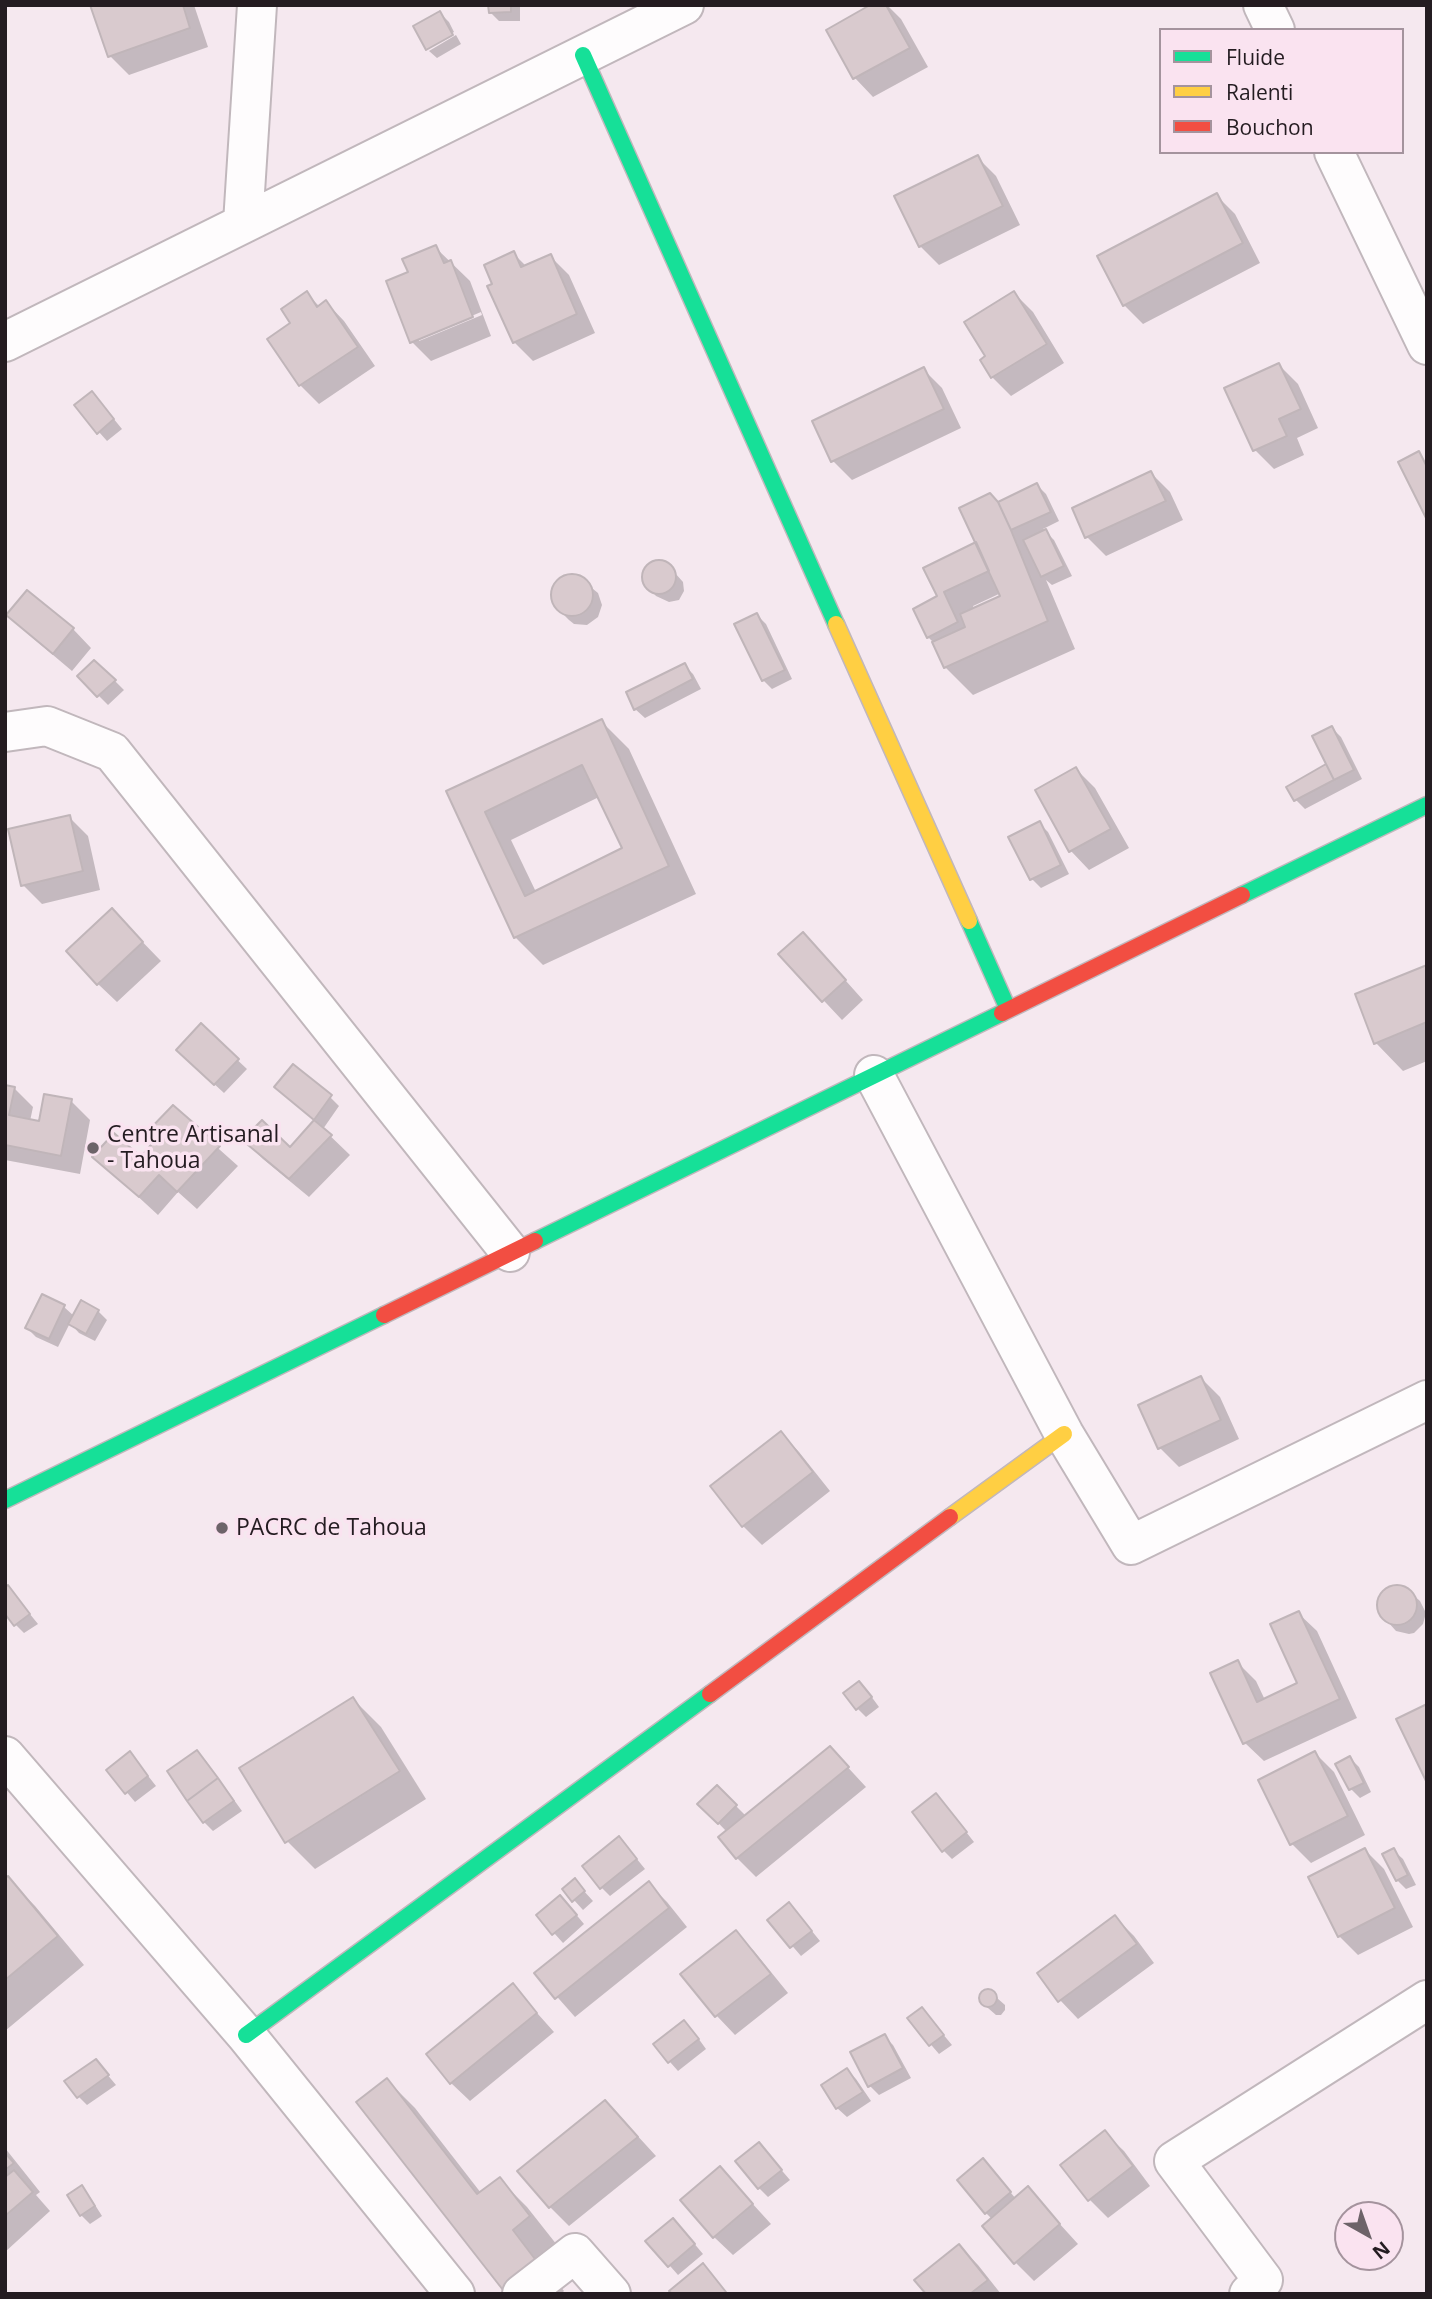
<!DOCTYPE html>
<html>
<head>
<meta charset="utf-8">
<style>
  body { margin:0 }
  #map { position:relative; width:1432px; height:2299px; overflow:hidden; background:#f5e8ef; font-family:"Open Sans",sans-serif }
  canvas { display:block }
  .frame { position:absolute; inset:0; border:7px solid #241c21; pointer-events:none }
  .legend { position:absolute; left:1159px; top:28px; width:245px; height:126px; box-sizing:border-box; background:#fae3f0; border:2px solid #a4939d; margin:0; padding:9px 12px; list-style:none; font-size:21px; color:#241c21 }
  .legend li { display:flex; align-items:center; gap:14px; height:35px }
  .legend b { width:35px; border:2px solid #a4939d }
  .north { position:absolute; left:1334px; top:2201px; width:70px; height:70px; box-sizing:border-box; background:#fae3f0; border:2px solid #a4939d; border-radius:50%; rotate:140deg; font-size:19px; font-weight:700; line-height:28px; text-align:center; color:#241c21 }
  .north::after { content:''; display:block; margin:auto; width:24px; height:32px; background:#6d6369; clip-path:polygon(50% 0,100% 100%,50% 72%,0 100%) }
</style>
</head>
<body>
<div id="map">
<canvas width="1432" height="2299"></canvas>
<div class="frame"></div>
<ul class="legend">
<li><b style="height:9px;background:#16e098"></b>Fluide</li>
<li><b style="height:9px;background:#ffcf43"></b>Ralenti</li>
<li><b style="height:9px;background:#f24e42"></b>Bouchon</li>
</ul>
<div class="north">N</div>
</div>
<script>
const c = document.querySelector('canvas').getContext('2d');
c.lineJoin = 'round';
function paint(path, color) { c.fillStyle = color; c.fill(path, 'evenodd'); }
const shape = rows => new Path2D(rows.map(r => 'M' + r).join(''));
function stroke(path, color, width, dash) { c.strokeStyle = color; c.lineWidth = width; c.lineCap = dash ? 'butt' : 'round'; c.setLineDash(dash || []); c.stroke(path); }
function write(font, color, halo, rows, align = 'center') {
  c.font = font + ' "Open Sans",sans-serif'; c.lineWidth = 7; c.setLineDash([]); c.textBaseline = 'middle'; c.strokeStyle = halo; c.fillStyle = color; for (const [text, x, y, turn = 0] of rows) {
    c.save(); c.translate(x, y); c.rotate((+turn || 0) * Math.PI / 180); c.textAlign = isNaN(turn) ? turn : align; if (halo) c.strokeText(text, 0, 0); c.fillText(text, 0, 0); c.restore();
  }
}
paint(shape([
  [92,5,194,5,208,47,129,75,110,56],
  [490,5,520,5,520,21,499,21,490,12],
  [874,5,887,5,901,19,928,67,873,97,855,78,828,30],
  [440,13,449,22,454,32,428,47,428,50,416,27],
  [456,35,461,44,437,58,429,51],
  [977,157,996,176,1020,225,939,265,920,246],
  [1217,196,1235,214,1260,263,1143,324,1124,305],
  [436,248,470,281,491,336,431,361,412,342,410,273],
  [481,312,482,315,419,341,419,338],
  [513,253,527,267,550,256,569,275,595,333,533,361,514,342,494,285],
  [1014,293,1033,312,1064,363,1011,396,992,377],
  [307,294,320,307,326,302,344,321,375,366,319,404,300,385,292,323],
  [1279,365,1298,384,1318,428,1297,438,1304,455,1274,469,1255,450],
  [923,369,942,388,961,428,852,480,833,461,814,422],
  [100,402,122,429,107,441,99,432],
  [1151,473,1170,492,1183,520,1106,556,1087,537,1074,509],
  [1037,485,1046,494,1059,521,1043,529,1054,540,1072,576,1052,585,1046,580,1075,649,973,695,945,667,934,643,928,637,940,597,977,543,999,503],
  [1001,593,1002,596,974,609,973,606],
  [652,564,667,564,683,582,684,591,679,600,669,602,656,596,647,586,646,571],
  [577,576,598,593,602,605,598,617,587,625,574,624,569,620,559,610,552,598,552,592,559,581,564,577],
  [8,615,73,629,91,648,72,671,27,633],
  [757,615,766,624,792,679,772,689,763,680],
  [684,665,693,674,701,689,645,718,635,709],
  [79,676,115,681,124,690,108,705],
  [601,721,629,749,696,894,543,965,515,937,448,792],
  [599,797,624,849,536,892,511,840],
  [1332,728,1341,737,1362,779,1305,809,1296,800,1288,787,1329,765],
  [1076,769,1095,788,1129,848,1089,870,1071,851],
  [69,817,88,836,100,890,42,904,23,885],
  [1039,823,1048,832,1069,874,1041,888,1032,879,1011,837],
  [130,929,161,961,117,1002,98,984],
  [821,953,863,1000,842,1020,780,954],
  [1427,967,1427,1061,1403,1071,1376,1043],
  [201,1026,247,1069,224,1093,187,1059],
  [5,1087,14,1088,33,1107,30,1121,40,1123,71,1101,90,1120,80,1174,5,1160],
  [286,1096,330,1097,339,1106,323,1129,350,1155,309,1197,263,1159,244,1140,290,1149,316,1121],
  [173,1108,238,1166,197,1209,178,1192,158,1215,95,1157,141,1159,157,1142],
  [43,1296,64,1307,74,1316,98,1311,107,1320,95,1341,79,1333,70,1323,58,1347,36,1337,27,1328],
  [1201,1378,1220,1397,1239,1439,1179,1467,1160,1448,1140,1406],
  [781,1433,799,1452,830,1491,762,1545,743,1526],
  [8,1587,38,1624,24,1633,15,1624],
  [1392,1587,1405,1588,1410,1592,1420,1601,1426,1613,1423,1624,1414,1633,1409,1634,1396,1631,1379,1612,1379,1599,1382,1594],
  [1298,1613,1317,1631,1357,1718,1264,1761,1245,1743,1237,1662,1256,1681,1265,1700,1299,1684],
  [868,1692,879,1707,866,1717,857,1708],
  [353,1699,381,1727,426,1799,315,1869,287,1841],
  [830,1748,866,1787,756,1877,737,1858,727,1832,700,1804,717,1787,746,1816],
  [197,1752,206,1761,242,1811,213,1831,204,1822,169,1771],
  [1315,1753,1334,1772,1365,1835,1311,1863,1292,1844],
  [1350,1758,1359,1767,1371,1792,1360,1798,1351,1789],
  [138,1763,156,1786,135,1802,108,1770],
  [945,1805,974,1842,952,1859,943,1850],
  [628,1848,645,1869,610,1896,601,1887],
  [1365,1850,1384,1869,1413,1927,1358,1955,1339,1936],
  [1393,1850,1403,1859,1416,1885,1406,1889,1397,1880],
  [8,1879,35,1906,84,1965,5,2031,5,1881],
  [649,1884,667,1902,687,1927,575,2017,536,1973],
  [564,1889,583,1890,593,1901,583,1910],
  [569,1906,584,1924,563,1943,538,1915],
  [798,1914,820,1941,801,1956,770,1920],
  [1115,1917,1134,1936,1154,1963,1078,2019,1060,2000],
  [736,1933,754,1951,788,1993,735,2035,717,2016,683,1974],
  [513,1986,554,2032,470,2101,451,2083],
  [989,1991,1005,2005,1005,2010,1001,2015,996,2015,981,2002,981,1995],
  [922,2009,952,2045,939,2054,909,2019],
  [693,2031,706,2049,678,2071,655,2045],
  [884,2036,893,2045,911,2078,879,2095,870,2086,852,2053],
  [96,2061,116,2085,87,2105,78,2096],
  [847,2070,856,2079,871,2101,847,2117,837,2108],
  [387,2080,415,2108,481,2193,499,2179,527,2207,557,2245,539,2259,564,2291,561,2294,509,2294],
  [624,2121,656,2156,569,2226,550,2207],
  [1105,2133,1124,2151,1150,2186,1108,2218,1090,2200,1063,2166],
  [759,2144,790,2180,768,2197,759,2188],
  [5,2148,40,2192,36,2195,50,2211,5,2252],
  [720,2168,771,2224,733,2255,714,2237],
  [992,2170,1016,2199,1028,2189,1078,2244,1034,2281,1015,2262,992,2219,986,2213],
  [81,2188,90,2197,102,2216,90,2224,81,2215],
  [682,2229,703,2254,678,2275,648,2241],
  [959,2246,978,2265,1001,2294,928,2294]
]), '#0003');
const building = shape([
  [90,5,183,5,190,28,108,57,90,5],
  [488,5,511,5,511,12,489,13,488,5],
  [870,5,886,5,910,48,853,79,826,30,870,5],
  [440,11,453,35,426,50,413,26,440,11],
  [978,155,1003,206,919,247,894,196,978,155],
  [1217,193,1243,243,1123,306,1097,256,1217,193],
  [436,245,444,263,451,260,473,317,410,343,386,281,408,272,402,259,436,245],
  [514,251,521,267,551,254,577,314,513,343,487,286,492,284,484,265,514,251],
  [307,291,317,307,326,300,358,347,299,386,267,339,290,323,281,309,307,291],
  [1014,291,1047,344,991,378,980,360,985,356,964,322,1014,291],
  [1279,363,1301,409,1279,419,1287,436,1253,451,1224,388,1279,363],
  [924,367,944,409,831,462,812,421,924,367],
  [92,391,114,419,97,434,74,405,92,391],
  [1419,451,1427,467,1427,520,1398,462,1419,451],
  [1151,471,1166,501,1085,538,1072,508,1151,471],
  [1037,483,1051,512,1011,530,998,502,1037,483],
  [990,493,998,502,1011,530,1048,621,944,668,932,642,965,627,960,614,1000,596,959,508,990,493],
  [1046,529,1064,566,1041,577,1023,540,1046,529],
  [976,542,989,571,944,592,958,622,927,638,913,609,937,596,923,568,976,542],
  '642 577a17 17 0 1 1 34 0a17 17 0 1 1-34 0Z',
  '551 595a21 21 0 1 1 42 0a21 21 0 1 1-42 0Z',
  [27,590,74,628,53,654,6,615,27,590],
  [757,613,785,670,762,681,734,624,757,613],
  [94,660,116,680,97,697,77,676,94,660],
  [685,663,693,679,634,710,626,692,685,663],
  [602,719,669,866,514,938,446,791,602,719],
  [582,765,622,848,525,896,485,812,582,765],
  [1332,726,1354,770,1334,780,1312,736,1332,726],
  [1326,764,1334,780,1294,801,1286,787,1326,764],
  [1076,767,1111,829,1069,852,1035,790,1076,767],
  [70,815,83,871,21,886,8,829,70,815],
  [1040,821,1061,865,1030,880,1008,837,1040,821],
  [112,908,143,942,97,985,66,951,112,908],
  [803,932,846,980,822,1002,778,954,803,932],
  [1427,965,1427,1022,1374,1044,1355,994,1427,965],
  [201,1023,239,1059,214,1085,176,1050,201,1023],
  [293,1064,332,1095,314,1120,274,1087,293,1064],
  [5,1085,15,1087,9,1115,39,1121,44,1094,72,1099,61,1156,5,1145,5,1085],
  [173,1105,220,1146,177,1192,159,1175,139,1197,92,1157,114,1133,141,1157,154,1141,146,1133,173,1105],
  [262,1120,290,1147,314,1120,332,1135,289,1179,242,1140,262,1120],
  [42,1294,65,1305,49,1339,25,1328,42,1294],
  [81,1300,99,1310,86,1334,68,1324,81,1300],
  [1201,1376,1221,1420,1158,1449,1138,1405,1201,1376],
  [781,1431,813,1472,742,1527,710,1486,781,1431],
  '1377 1605a20 20 0 1 1 40 0a20 20 0 1 1-40 0Z',
  [8,1585,30,1614,14,1626,5,1614,5,1587,8,1585],
  [1299,1611,1340,1699,1243,1744,1210,1673,1238,1660,1257,1702,1297,1683,1270,1624,1299,1611],
  [859,1681,872,1697,856,1710,843,1693,859,1681],
  [353,1697,400,1771,285,1843,239,1768,353,1697],
  [1427,1704,1427,1781,1426,1781,1396,1719,1427,1704],
  [830,1746,849,1767,736,1859,718,1837,830,1746],
  [197,1750,218,1778,187,1801,167,1771,197,1750],
  [130,1751,148,1776,125,1794,106,1770,130,1751],
  [1315,1751,1348,1816,1290,1845,1258,1780,1315,1751],
  [1350,1756,1364,1783,1349,1790,1335,1764,1350,1756],
  [218,1778,234,1801,203,1823,187,1801,218,1778],
  [717,1785,737,1805,718,1824,697,1804,717,1785],
  [936,1793,967,1832,942,1852,912,1812,936,1793],
  [619,1836,637,1859,600,1889,582,1866,619,1836],
  [1365,1848,1395,1908,1338,1937,1308,1877,1365,1848],
  [1394,1848,1408,1875,1396,1881,1382,1854,1394,1848],
  [8,1876,58,1936,5,1980,5,1878,8,1876],
  [575,1878,585,1891,572,1902,562,1889,575,1878],
  [649,1881,669,1908,555,1999,534,1973,649,1881],
  [560,1895,577,1915,552,1935,536,1915,560,1895],
  [789,1902,812,1931,790,1948,767,1920,789,1902],
  [1115,1915,1137,1944,1058,2002,1037,1973,1115,1915],
  [736,1930,771,1974,715,2017,680,1974,736,1930],
  [513,1983,537,2013,450,2084,426,2054,513,1983],
  '979 1998a9 9 0 1 1 18 0a9 9 0 1 1-18 0Z',
  [922,2007,944,2035,929,2046,907,2018,922,2007],
  [684,2020,699,2039,668,2063,653,2044,684,2020],
  [885,2034,903,2068,868,2087,850,2052,885,2034],
  [96,2059,109,2075,77,2098,64,2081,96,2059],
  [847,2068,863,2092,836,2109,821,2085,847,2068],
  [387,2078,477,2194,500,2177,530,2216,513,2230,538,2263,503,2290,356,2102,387,2078],
  [605,2100,638,2137,549,2208,517,2171,605,2100],
  [1105,2130,1133,2166,1088,2201,1060,2165,1105,2130],
  [759,2142,782,2170,758,2189,735,2161,759,2142],
  [5,2153,14,2163,5,2170,5,2153],
  [983,2158,1011,2192,985,2214,957,2180,983,2158],
  [720,2166,753,2204,713,2238,680,2200,720,2166],
  [14,2170,33,2192,5,2216,5,2177,14,2170],
  [82,2185,95,2206,80,2216,67,2195,82,2185],
  [1028,2186,1060,2224,1014,2264,982,2226,1028,2186],
  [673,2218,695,2244,668,2267,645,2241,673,2218],
  [959,2244,988,2280,970,2294,926,2294,914,2280,959,2244],
  [703,2263,726,2292,724,2294,672,2294,669,2291,703,2263]
]);
paint(building, '#d9cace');
stroke(building, '#c0b5b9', 2);
const street = shape([
  [1263,5,1275,30],
  [1334,152,1427,345],
  [243,223,257,5],
  [5,342,684,5],
  [5,732,47,726,112,752,510,1252],
  [874,1075,1064,1434,1131,1545,1427,1400],
  [5,1756,246,2035,455,2294],
  [522,2294,575,2253,611,2294],
  [1249,2294,1263,2280,1174,2161,1427,2000]
]);
const fast = shape([
  [583,55,836,624],
  [1242,895,1427,805],
  [969,921,1008,1009],
  [535,1241,1002,1013],
  [5,1500,384,1315],
  [246,2035,710,1694]
]);
const slow = shape([
  [836,624,969,921],
  [950,1517,1064,1434]
]);
const jam = shape([
  [1002,1013,1242,895],
  [384,1315,535,1241],
  [710,1694,950,1517]
]);
stroke(street, '#c1b7bc', 42);
stroke(fast, '#c1b7bc', 19);
stroke(slow, '#c1b7bc', 19);
stroke(jam, '#c1b7bc', 19);
stroke(street, '#fefcfd', 38);
stroke(fast, '#16e098', 16);
stroke(slow, '#ffcf43', 16);
stroke(jam, '#f24e42', 16);
for (const [x, y, r, color] of [
  [93,1148,7,"#6d6369"],
  [222,1528,7,"#6d6369"]
]) { const dot = new Path2D(); dot.arc(x, y, r, 0, 2 * Math.PI); c.fillStyle = color; c.fill(dot); stroke(dot, '#fae3f0', 2.5); }
write('23px', '#241c21', '#fae3f0', [
  ["Centre Artisanal",107,1135],
  ["- Tahoua",107,1161],
  ["PACRC de Tahoua",236,1528]
], 'left');
</script>
</body>
</html>
